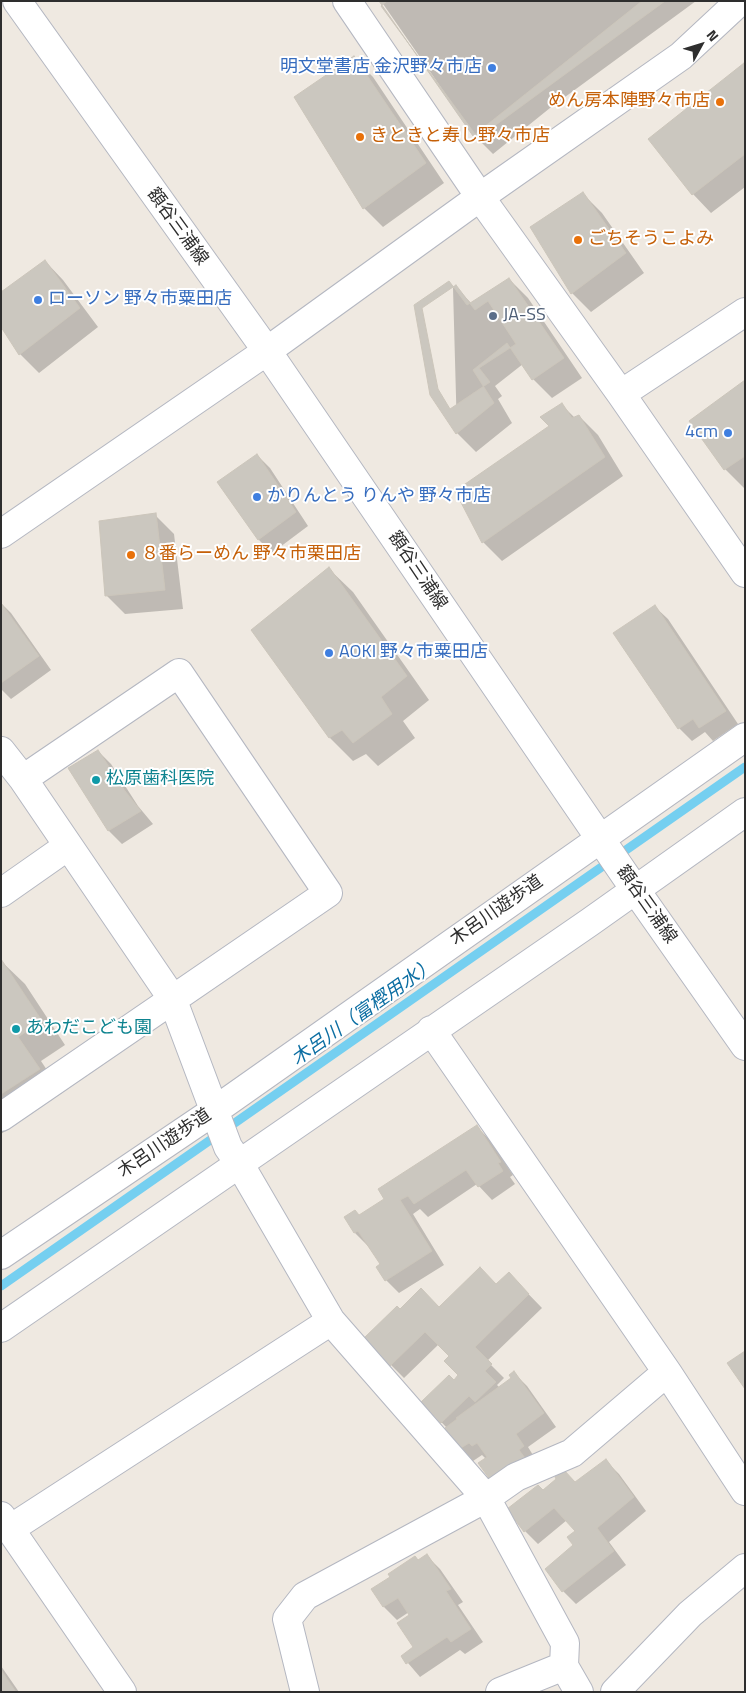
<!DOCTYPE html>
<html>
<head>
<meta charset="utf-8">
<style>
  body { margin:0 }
  #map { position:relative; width:746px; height:1693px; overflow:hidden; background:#efe9e1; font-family:"Titillium Web",sans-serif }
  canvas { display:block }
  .frame { position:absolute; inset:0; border:2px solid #2e2e2e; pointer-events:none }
  .north { position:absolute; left:676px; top:20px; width:50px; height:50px; -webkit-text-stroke:4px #fff; paint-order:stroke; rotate:51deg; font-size:14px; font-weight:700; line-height:20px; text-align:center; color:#2e2e2e }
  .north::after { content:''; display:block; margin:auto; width:18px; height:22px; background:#2e2e2e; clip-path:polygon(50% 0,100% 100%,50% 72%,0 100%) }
</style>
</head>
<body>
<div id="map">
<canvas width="746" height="1693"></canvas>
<div class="frame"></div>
<div class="north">N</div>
</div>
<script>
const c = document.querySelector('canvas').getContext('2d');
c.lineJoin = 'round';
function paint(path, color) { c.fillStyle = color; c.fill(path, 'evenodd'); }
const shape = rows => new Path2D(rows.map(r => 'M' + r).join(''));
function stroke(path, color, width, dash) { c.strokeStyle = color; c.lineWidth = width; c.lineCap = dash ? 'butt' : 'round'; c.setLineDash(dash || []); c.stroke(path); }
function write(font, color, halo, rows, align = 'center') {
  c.font = font + ' "Titillium Web","Noto Sans JP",sans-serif'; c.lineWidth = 4; c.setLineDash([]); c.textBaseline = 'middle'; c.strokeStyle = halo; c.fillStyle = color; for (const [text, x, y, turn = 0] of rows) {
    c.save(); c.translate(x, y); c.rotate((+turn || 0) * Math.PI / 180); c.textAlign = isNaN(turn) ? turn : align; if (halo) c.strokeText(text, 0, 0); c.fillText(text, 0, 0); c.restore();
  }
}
paint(shape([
  [381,1,696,1,550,108,493,154,474,135],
  [354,58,373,77,444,183,383,227,364,208,295,97],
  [743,65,745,66,745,187,711,213,693,194],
  [583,194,602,213,644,273,591,312,572,293],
  [45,261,63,280,98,327,39,373,20,354],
  [509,279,528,298,582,378,552,398,533,379,523,364,495,386,502,396,498,399,512,423,476,452,457,433,453,288,455,286,472,304],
  [745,381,745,487,744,488,725,469],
  [562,405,575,418,579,416,598,435,623,476,502,561,483,542,551,426],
  [257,455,270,468,308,526,272,553,259,540,219,482],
  [155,515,174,534,183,609,125,614,106,595],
  [329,569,353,592,429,700,403,721,415,738,378,766,366,754,353,761,330,738,253,631],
  [1,603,11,613,51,670,11,699,1,689],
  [654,606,668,619,738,724,713,741,705,732,692,741,679,728],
  [98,751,111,764,138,806,153,824,122,844,109,831,70,769],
  [1,961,25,984,65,1045,41,1061,62,1093,1,1134],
  [477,1127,490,1140,513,1175,510,1177,515,1184,492,1200,477,1184,428,1217,420,1209,413,1214,444,1265,399,1293,386,1280,378,1267,382,1265,368,1246,355,1233,360,1216,386,1199],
  [509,1274,542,1308,487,1361,504,1378,497,1385,500,1388,513,1379,514,1373,527,1386,556,1427,528,1447,536,1460,486,1459,482,1455,473,1461,460,1448,447,1428,423,1403,454,1382,460,1375,451,1356,439,1344,404,1378,365,1339,400,1311,440,1309,496,1286],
  [606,1461,619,1474,646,1511,609,1542,626,1565,576,1604,563,1591,546,1569,575,1545,577,1531,567,1520,538,1544,525,1531,543,1492,576,1483],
  [427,1556,440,1569,463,1602,458,1605,483,1642,465,1654,460,1650,420,1677,402,1656,415,1647,411,1615,409,1612,397,1620,384,1607,373,1590,392,1577,415,1557,419,1561],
  [1,1666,19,1692,1,1692]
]), '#0003');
stroke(shape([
  [1,1286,745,767]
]), '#75cff0', 9);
const building = shape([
  [379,1,642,1,473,136,379,1],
  [387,1,665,1,478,138,381,6,387,1],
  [354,56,426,163,363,209,294,97,354,56],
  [744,63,745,154,692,195,648,139,744,63],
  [583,192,626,253,571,294,530,227,583,192],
  [45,260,80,308,19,355,1,327,1,292,45,260],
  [509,278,564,358,532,380,507,343,473,370,494,403,456,434,430,395,414,305,449,281,467,305,509,278],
  [456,285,475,310,488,301,516,344,479,368,490,382,450,409,438,389,422,308,456,285],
  [745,380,745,456,724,470,689,421,745,380],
  [562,403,572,418,579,415,605,457,482,543,455,491,549,426,540,417,562,403],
  [257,454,296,512,258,540,217,482,257,454],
  [156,513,165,590,105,596,99,521,156,513],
  [329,567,407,676,381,697,392,714,353,743,342,730,329,738,251,630,329,567],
  [1,603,39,656,1,683,1,603],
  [655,605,726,711,699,728,693,719,678,729,613,633,655,605],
  [98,750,125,791,141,811,108,831,68,768,98,750],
  [1,959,42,1021,18,1037,40,1069,1,1094,1,959],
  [477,1125,501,1162,498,1163,503,1171,478,1187,466,1170,414,1204,408,1196,400,1200,432,1251,385,1281,376,1267,380,1264,358,1231,354,1233,344,1217,355,1210,359,1215,384,1199,378,1189,477,1125],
  [480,1267,496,1284,509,1272,529,1294,475,1347,492,1364,485,1371,496,1382,475,1402,469,1396,441,1423,421,1402,449,1375,454,1380,458,1375,444,1361,449,1356,425,1332,390,1366,363,1339,397,1306,400,1309,421,1288,439,1307,480,1267],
  [745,1351,745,1389,727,1363,745,1351],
  [514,1371,544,1413,516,1434,524,1446,519,1450,528,1462,494,1485,478,1463,487,1457,477,1443,472,1446,469,1443,459,1449,445,1428,457,1419,456,1418,511,1378,509,1375,514,1371],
  [606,1459,634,1497,597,1528,614,1551,562,1592,545,1569,573,1545,567,1537,575,1531,554,1508,524,1532,507,1509,538,1485,543,1490,556,1479,555,1477,564,1470,575,1482,606,1459],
  [427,1554,451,1589,446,1591,471,1629,451,1642,447,1637,406,1664,401,1656,413,1647,397,1623,409,1615,398,1598,383,1607,371,1589,390,1577,388,1574,415,1556,418,1560,427,1554],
  [1,1670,16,1692,1,1692,1,1670]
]);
paint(building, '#cbc7bf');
stroke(building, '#cbc5ba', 1);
const street = shape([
  [347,1,480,197,621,394,745,573],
  [621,394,745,312],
  [1,751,23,779,172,998,228,1147,239,1163,331,1321,486,1498,565,1643,564,1666,579,1692],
  [1,893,68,846],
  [431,1030,667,1372,745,1491],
  [1,1117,328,893,179,673,23,779],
  [1,1255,214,1111,745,737],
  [1,1328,590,922,745,812],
  [1,1516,122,1692],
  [10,1529,331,1321],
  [305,1692,287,1619,305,1596,486,1498,516,1477,572,1453,667,1372],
  [500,1692,564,1666],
  [615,1692,690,1614,745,1568]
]);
const secondary = shape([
  [17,1,267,351,625,875,745,1046],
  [1,534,267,351,480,197,681,56,740,1]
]);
stroke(street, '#b4b7c1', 30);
stroke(secondary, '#b4b7c1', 30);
stroke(street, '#fff', 28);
stroke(secondary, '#fff', 28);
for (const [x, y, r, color] of [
  [492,68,5,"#3f7fe0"],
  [720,102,5,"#e8710a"],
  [360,137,5,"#e8710a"],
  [578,240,5,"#e8710a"],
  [38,300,5,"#3f7fe0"],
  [493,316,5,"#5c6f8a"],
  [728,433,5,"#3f7fe0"],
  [257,497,5,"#3f7fe0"],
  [131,555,5,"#e8710a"],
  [329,653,5,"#3f7fe0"],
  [96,780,5,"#0f9aa8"],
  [16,1029,5,"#0f9aa8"]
]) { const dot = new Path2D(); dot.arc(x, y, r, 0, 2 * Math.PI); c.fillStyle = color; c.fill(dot); stroke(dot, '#fff', 2); }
write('18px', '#366cbe', '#fff', [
  ["明文堂書店 金沢野々市店",482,68,"right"],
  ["ローソン 野々市粟田店",48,300],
  ["4cm",718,433,"right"],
  ["かりんとう りんや 野々市店",267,497],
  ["AOKI 野々市粟田店",339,653]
], 'left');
write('18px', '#c56008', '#fff', [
  ["めん房本陣野々市店",710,102,"right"],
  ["きときと寿し野々市店",370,137],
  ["ごちそうこよみ",588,240],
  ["８番らーめん 野々市栗田店",141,555]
], 'left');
write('18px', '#2e2e2e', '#fff', [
  ["額谷三浦線",177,227,54],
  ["額谷三浦線",417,571,56],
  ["額谷三浦線",646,905,55],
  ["木呂川遊歩道",497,911,-35],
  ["木呂川遊歩道",165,1144,-34]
]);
write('18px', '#4e5e75', '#fff', [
  ["JA-SS",503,316]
], 'left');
write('18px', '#0d838f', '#fff', [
  ["松原歯科医院",106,780],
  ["あわだこども園",26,1029]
], 'left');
write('italic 19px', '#0d6fa3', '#fff', [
  ["木呂川（富樫用水）",364,1013,-35]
]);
</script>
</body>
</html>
